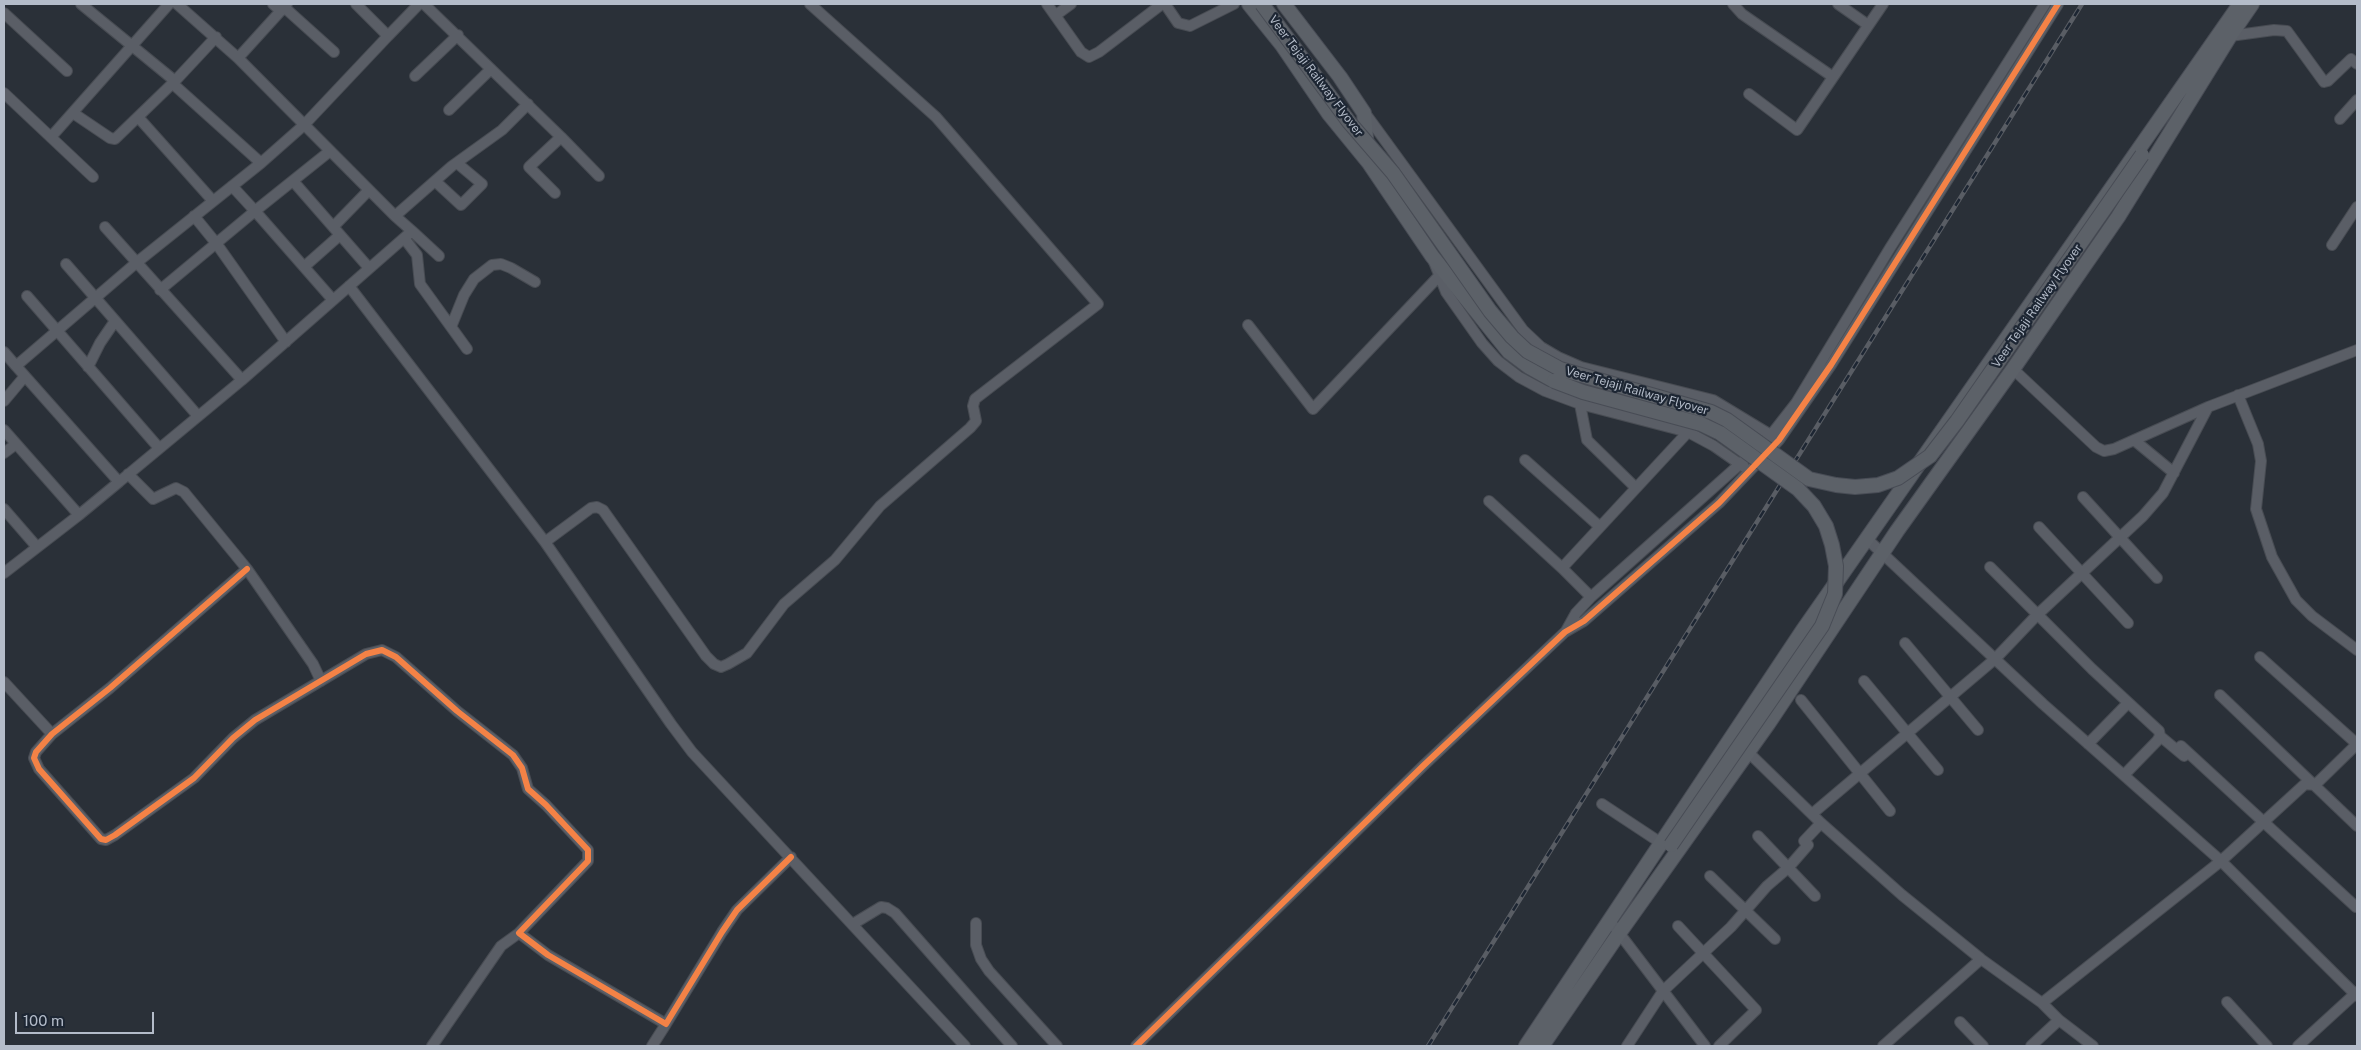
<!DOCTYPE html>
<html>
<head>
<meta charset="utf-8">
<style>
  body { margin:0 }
  #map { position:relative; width:2361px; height:1050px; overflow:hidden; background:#2a3038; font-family:"Public Sans",sans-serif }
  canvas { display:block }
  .frame { position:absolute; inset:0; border:5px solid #b4bcc9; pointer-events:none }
  .scale { position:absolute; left:15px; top:1012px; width:139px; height:22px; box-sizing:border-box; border:2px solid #b4bcc9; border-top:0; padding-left:6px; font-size:15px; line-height:18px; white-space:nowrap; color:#b4bcc9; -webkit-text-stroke:4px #1d2633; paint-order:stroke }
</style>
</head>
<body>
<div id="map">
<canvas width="2361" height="1050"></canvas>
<div class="frame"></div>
<div class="scale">100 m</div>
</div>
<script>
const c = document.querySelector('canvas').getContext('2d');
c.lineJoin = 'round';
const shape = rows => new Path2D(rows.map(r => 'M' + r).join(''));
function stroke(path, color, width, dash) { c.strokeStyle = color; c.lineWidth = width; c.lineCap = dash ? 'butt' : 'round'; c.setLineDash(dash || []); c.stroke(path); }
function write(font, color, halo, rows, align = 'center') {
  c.font = font + ' "Public Sans",sans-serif'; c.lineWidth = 4.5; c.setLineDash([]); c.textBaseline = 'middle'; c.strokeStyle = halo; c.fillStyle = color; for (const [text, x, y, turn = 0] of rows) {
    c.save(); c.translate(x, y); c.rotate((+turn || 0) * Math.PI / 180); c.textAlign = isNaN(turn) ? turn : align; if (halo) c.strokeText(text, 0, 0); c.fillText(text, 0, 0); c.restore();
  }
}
const minor = shape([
  [81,4,175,81,216,37],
  [177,4,238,58,287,4],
  [273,4,281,11],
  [356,4,388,36,419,4],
  [424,4,561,137,599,176],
  [1047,4,1081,52,1089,57,1099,52,1162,4],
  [1165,4,1178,23,1190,26,1234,4],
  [1733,4,1742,14,1833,77],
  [1838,4,1868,25],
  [284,7,334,52],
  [4,13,67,71],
  [1056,15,1071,4],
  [388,36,304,125,261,163,136,263,16,366,119,482,242,380,412,231,395,216],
  [2230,36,2274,30,2287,31,2324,82,2328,81,2351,59,2357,64],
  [238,58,395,216,452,166,502,130,528,104],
  [415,76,458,35],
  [172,83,261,163],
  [4,93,93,177],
  [1749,94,1797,130,1883,4],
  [449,110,491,69],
  [73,113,110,138,115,139,175,81],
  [1365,113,1523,330,1541,347,1558,357,1581,367,1713,400,1774,437],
  [138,117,213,201],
  [2340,119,2357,100],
  [51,137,169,4],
  [293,181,369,268],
  [435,181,461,205,482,184,457,163],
  [232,186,255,211,330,151],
  [555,193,529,167,561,137],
  [194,216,216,243,286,342],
  [105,227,242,380],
  [333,227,369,190],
  [412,231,439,256],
  [404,238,417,255,420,284,467,349],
  [2332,245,2357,207],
  [1434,262,1446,292,1482,343,1498,361,1519,377,1545,391,1580,404,1688,432,1714,446,1744,467],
  [66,264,198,416],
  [305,266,340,235],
  [349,286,545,542,671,724,692,752,965,1046],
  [160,290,255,211,333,300],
  [27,296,159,448],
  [1248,325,1313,409,1438,277],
  [451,327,464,295,474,279,492,265,501,264,511,268,535,282],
  [4,352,16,366],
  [88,367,100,343,115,321],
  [2013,369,2096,447,2104,451,2114,449,2208,407,2357,350],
  [2238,395,2258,444,2261,461,2256,509,2272,557,2296,600,2312,616,2357,650],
  [4,401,25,376],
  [1580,404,1587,440,1635,487],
  [4,430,79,515,119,482],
  [2134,440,2174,473],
  [4,453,16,444],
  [1525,460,1599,526],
  [128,474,153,499,176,488,184,492,247,569,313,664,321,681],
  [2083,497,2157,578],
  [1489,501,1562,568],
  [4,509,37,547],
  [2039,527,2128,623],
  [1866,538,2043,704,2221,861,2305,784,2315,785,2357,744,2260,657],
  [545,542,591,508,597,507,603,510,706,656,714,664,721,667,728,664,747,653,784,604,835,560,880,506,970,428,976,421,973,406,975,399,1098,304,936,117,810,4],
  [1990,567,2092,669,2159,731,2160,736,2157,741,2124,775],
  [247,569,110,688,52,734,36,752,34,758,39,769,101,839,106,840,115,835,194,778,233,738,255,720,366,654,382,650,396,657,457,711,513,755,522,768,528,789,546,805,588,850,588,861,519,933,548,955,666,1024,722,932,737,910,791,857],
  [4,573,79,515],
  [1591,597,1562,568,1688,432],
  [1566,631,1576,613,1591,597,1740,464,1771,435,1796,403,1890,248,2045,4],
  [1905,643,1978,730],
  [1864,681,1938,770],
  [4,682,52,734],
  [2220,695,2357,826],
  [1801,700,1890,811],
  [2160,736,2184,756],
  [2088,744,2128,703],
  [2181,746,2356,907],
  [1748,752,1821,823,1902,895,1981,959,2042,1003,2059,1020,2093,1046],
  [1602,804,1661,843],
  [1812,814,1995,659,2037,615,2143,516,2163,493,2208,407],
  [1758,836,1815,896],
  [1710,876,1775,939],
  [1610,921,1705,1046],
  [976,923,976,945,981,959,989,971,1057,1046],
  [853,924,881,907,887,908,895,913,1012,1046],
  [1678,926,1756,1010,1719,1046],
  [2227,1002,2267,1046],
  [2042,1003,2221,861,2357,996],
  [1960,1022,1983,1046],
  [432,1046,501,946,519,933],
  [652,1046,666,1024],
  [1136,1046,1423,766,1565,632,1584,621,1719,503,1779,440,1831,365,2058,4],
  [1627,1046,1663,991,1731,927,1767,886,1788,868,1808,845,1804,841,1821,823],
  [1883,1046,1981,959],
  [2031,1046,2059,1020],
  [2298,1046,2357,992]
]);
const major = shape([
  [1249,4,1282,45,1329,114,1369,163,1432,256,1509,352,1529,367,1554,381],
  [1284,4,1340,77,1364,113,1367,149],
  [1526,1046,1803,630,2240,4],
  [1542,1046,1620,932,1768,724,1897,531,2013,369,2118,217,2230,36,2252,4]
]);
stroke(minor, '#484c53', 12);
stroke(major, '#484c55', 16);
stroke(minor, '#5a5e66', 10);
stroke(major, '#5c6168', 14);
const rail = shape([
  [1428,1046,2082,4]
]);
stroke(rail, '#595d64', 4.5);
stroke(rail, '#1d2633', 2.5, [8]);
const majorBridge = shape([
  [1262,4,1349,122,1393,173,1490,311,1512,337,1527,351,1560,369,1711,412,1727,420,1809,479,1836,485,1855,487,1878,485,1898,478,1930,456,1957,421,2142,155],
  [1554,381,1583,392,1701,424,1720,433,1798,489,1814,506,1826,526,1832,545,1836,566,1835,594,1822,626,1671,845]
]);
stroke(majorBridge, '#484c55', 16, []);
stroke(majorBridge, '#5c6168', 14);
stroke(shape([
  [247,569,110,688,52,734,36,752,34,758,39,769,101,839,106,840,115,835,194,778,233,738,255,720,366,654,382,650,396,657,457,711,513,755,522,768,528,789,546,805,588,850,588,861,519,933,548,955,666,1024,722,932,737,910,791,857],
  [1136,1046,1423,766,1565,632,1584,621,1719,503,1779,440,1831,365,2058,4]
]), '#f48246', 6);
write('12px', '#b4bcc9', '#1d2633', [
  ["Veer Tejaji Railway Flyover",1316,76,53],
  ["Veer Tejaji Railway Flyover",2037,306,-55],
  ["Veer Tejaji Railway Flyover",1637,391,16]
]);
</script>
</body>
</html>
